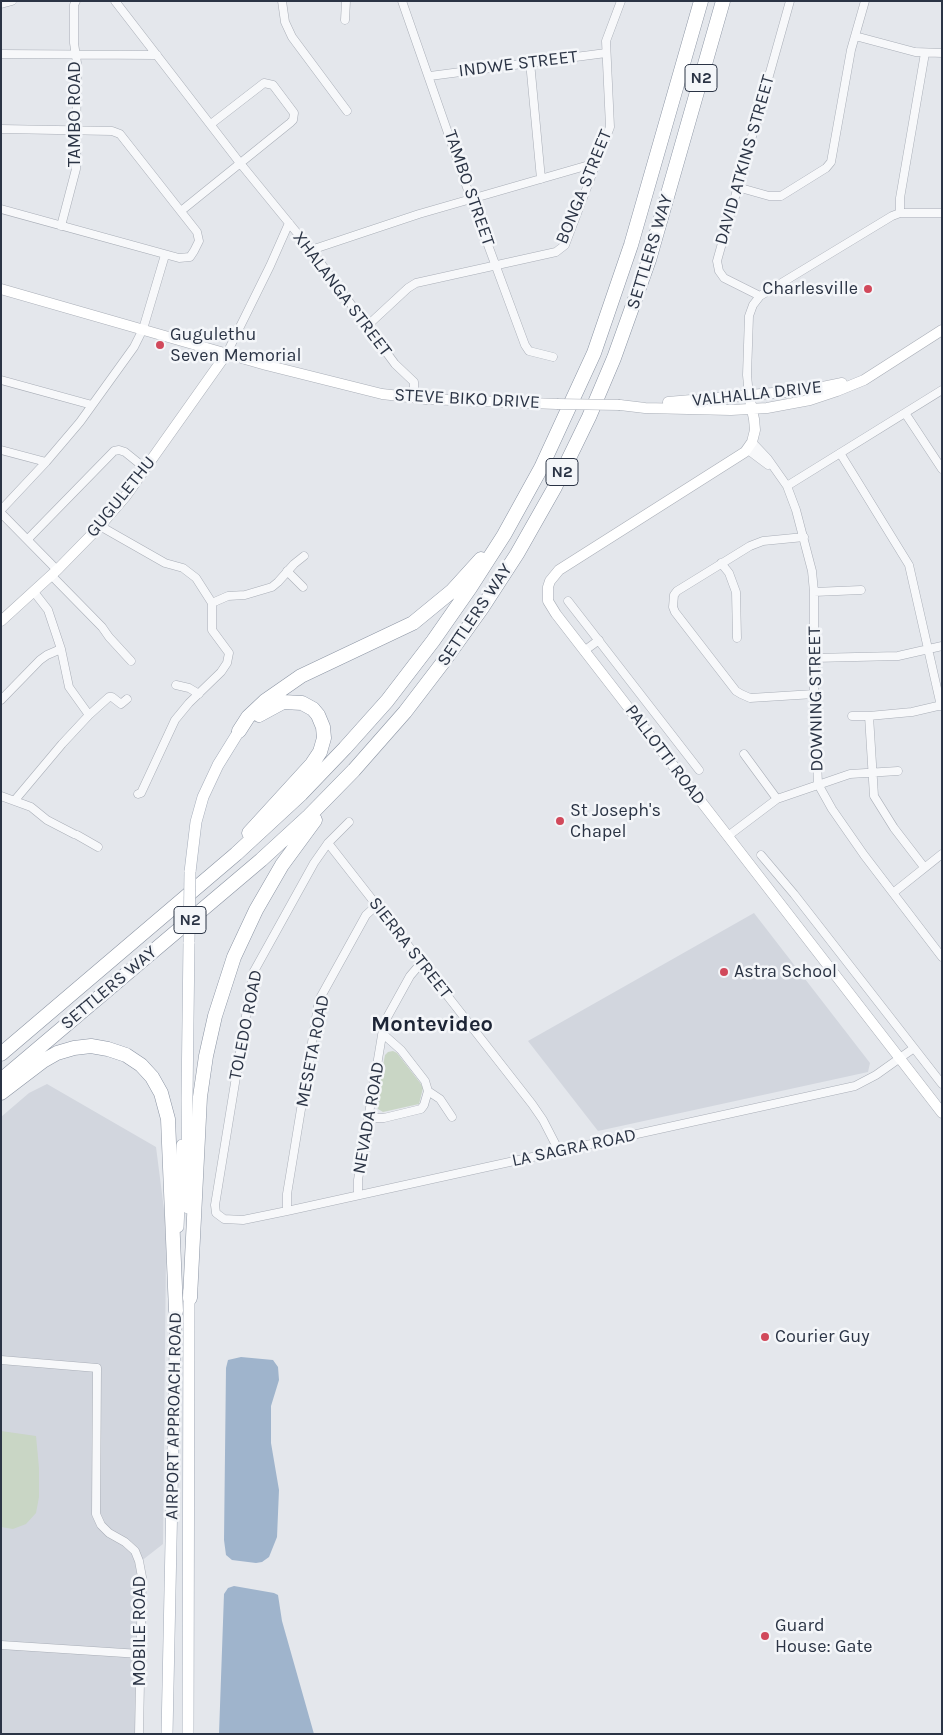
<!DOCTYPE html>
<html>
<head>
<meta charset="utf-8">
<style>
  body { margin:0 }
  #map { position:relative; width:943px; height:1735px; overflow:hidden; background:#e4e7ec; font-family:Karla,sans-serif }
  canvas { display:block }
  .frame { position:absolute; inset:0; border:2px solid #2b3445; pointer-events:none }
</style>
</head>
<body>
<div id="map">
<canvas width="943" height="1735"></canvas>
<div class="frame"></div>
</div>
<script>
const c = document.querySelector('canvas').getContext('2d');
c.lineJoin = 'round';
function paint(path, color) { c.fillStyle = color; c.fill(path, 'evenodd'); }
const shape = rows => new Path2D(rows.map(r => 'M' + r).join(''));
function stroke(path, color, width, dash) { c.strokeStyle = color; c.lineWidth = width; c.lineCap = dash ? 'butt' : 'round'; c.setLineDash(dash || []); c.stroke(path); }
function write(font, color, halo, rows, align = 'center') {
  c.font = font + ' Karla,sans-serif'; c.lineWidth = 5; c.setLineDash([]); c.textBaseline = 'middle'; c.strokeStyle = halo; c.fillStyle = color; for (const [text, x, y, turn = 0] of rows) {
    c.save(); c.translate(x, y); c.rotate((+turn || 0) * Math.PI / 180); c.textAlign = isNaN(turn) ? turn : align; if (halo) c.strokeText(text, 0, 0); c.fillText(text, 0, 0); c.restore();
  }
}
paint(shape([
  [754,913,870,1063,868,1072,598,1131,528,1041],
  [47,1084,156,1147,165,1217,166,1251,163,1544,140,1562,138,1734,1,1734,1,1117,29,1093]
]), '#d2d6de');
paint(shape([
  [393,1051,397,1053,421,1084,423,1088,419,1104,383,1112,378,1109,376,1104,385,1055,388,1052],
  [1,1431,36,1436,39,1468,39,1497,36,1513,26,1524,13,1529,1,1527]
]), '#c9d6c5');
paint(shape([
  [241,1357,273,1360,278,1367,279,1380,271,1406,271,1443,279,1490,277,1537,269,1557,262,1562,256,1563,232,1560,226,1555,224,1540,226,1368,228,1360],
  [234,1586,274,1593,278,1595,282,1621,314,1734,219,1734,224,1594,228,1588]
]), '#9fb4cc');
const street = shape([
  [115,1,240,163,311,250,395,364,414,382,414,398],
  [282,1,285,22,292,37,347,111],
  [402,1,471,199,525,345,529,351,553,357],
  [1,4,12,1],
  [345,20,346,1],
  [855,36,915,52,942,53],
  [1,54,157,55],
  [530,62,541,179],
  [430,76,606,53],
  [1,129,112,131,120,134,197,232,199,241,194,251,190,257,179,258,1,209],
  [737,187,769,196,781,196,826,168,831,162,851,50,865,1],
  [181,211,290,123,293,120,294,113,273,85,264,83,211,124],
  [900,213,900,198,925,53],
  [61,226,76,169,77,63,74,43,74,5,76,1],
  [311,250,419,214,596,163],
  [760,296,724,278,719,271,717,261,790,1],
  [367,326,408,288,416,283,556,252,565,245,610,127,606,41,621,1],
  [227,353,270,266,289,223],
  [1,380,92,405],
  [749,396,747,375,749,316,753,305,760,296,892,216,900,213,942,213],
  [905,413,942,469],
  [752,442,768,459,787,486,796,510,812,571,814,592,814,694,818,784,832,809,864,855,942,957],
  [1,450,46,462],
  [748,450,768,465],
  [840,453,909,565,941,706],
  [787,486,942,390],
  [1,510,46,462,80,422,134,347,143,329,165,255],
  [1,513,57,570],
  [100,526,165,563,183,568,196,578,212,603,212,630,229,653,227,663,221,672,189,703,175,720,141,793,138,794],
  [804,537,763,541,750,546,677,591,674,595,673,607,675,612,736,691,741,694,750,698,814,694],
  [28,539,114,451,119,450,125,452,146,469],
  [721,563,729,573,736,592,737,638],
  [287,571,303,587],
  [51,575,102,627,109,637,131,661],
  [34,592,48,610,61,649,69,687,89,715],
  [814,592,861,590],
  [568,601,699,770],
  [212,603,228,596,245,595,272,587,278,582,294,564,304,556],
  [584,651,599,640],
  [814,658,898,656,942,646],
  [176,685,189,688,199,694],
  [1,700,40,660,47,655,61,649],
  [852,716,869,716,912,712,942,705],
  [869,716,874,796,894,828,924,867],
  [744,754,777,799],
  [1,796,31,807,47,820,74,834],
  [15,800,62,744,89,715,109,697,112,697,121,704,127,699],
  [349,822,328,843,314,863,253,973,215,1205,216,1213,224,1219,243,1220,287,1211,855,1086,876,1075,914,1048],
  [77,835,98,847],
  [728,836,777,799,850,774,898,771],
  [328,843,532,1104,543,1120,559,1151],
  [761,855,794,894,942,1084],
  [893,893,942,854],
  [428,1091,440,1099,452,1117],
  [369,1118,384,1118,421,1109,424,1105,428,1091,425,1081,401,1050,383,1034],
  [358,1195,358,1180,384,1023,410,976,422,962],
  [287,1211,287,1194,319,1000,366,915,377,905],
  [1,1360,97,1368,96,1514,101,1525,109,1533,125,1542,135,1551,139,1561,142,1577,139,1734],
  [1,1645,140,1654]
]);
const secondary = shape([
  [1,289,266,365,382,394,426,399,557,404],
  [749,396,754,419,755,430,752,442,745,452,559,570,550,581,548,587,548,601,556,614,942,1113],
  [668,402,808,390,842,383],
  [620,405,645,408,731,410,767,408,810,400,837,391,864,380,942,330],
  [1,621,57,570,100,526,125,497,227,353]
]);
const primary = shape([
  [190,872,196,822,203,797,218,765,239,731],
  [188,1208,187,1099,189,942],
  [178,1227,182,1145],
  [167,1734,176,1303],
  [188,1734,189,1291]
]);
const highway = shape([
  [239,731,248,717,265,701,301,676,413,623,452,591,481,559],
  [249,833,312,764,320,752,324,738,323,727,318,715,313,709,302,703,283,702,259,715],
  [1,1054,236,854,301,794,345,748,387,701,433,641,470,588,504,535,541,468,594,353,631,245,701,1],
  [1,1080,261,860,309,816,354,770,405,712,444,661,482,608,517,554,555,487,589,417,614,358,649,260,723,1],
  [1,1093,43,1061,57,1053,74,1048,91,1046,108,1049,126,1055,141,1065,152,1077,161,1093,168,1119,176,1311],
  [190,1298,200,1097,206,1056,215,1016,234,957,256,910,282,865,315,820]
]);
stroke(street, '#a9aeb7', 9);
stroke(secondary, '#a9aeb7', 11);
stroke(primary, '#a3abb8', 12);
stroke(highway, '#8b94a3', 15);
stroke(street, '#f7f8fa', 8);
stroke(secondary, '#fff', 10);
stroke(primary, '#fff', 11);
stroke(highway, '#fff', 14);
const secondaryBridge = shape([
  [557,404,620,405]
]);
const primaryBridge = shape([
  [189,942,190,872]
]);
stroke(secondaryBridge, '#a9aeb7', 11, []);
stroke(primaryBridge, '#a3abb8', 12, []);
stroke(secondaryBridge, '#fff', 10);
stroke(primaryBridge, '#fff', 11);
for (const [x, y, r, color] of [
  [868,289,5,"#d1495b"],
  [160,345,5,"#d1495b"],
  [560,821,5,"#d1495b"],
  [724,972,5,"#d1495b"],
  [765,1337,5,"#d1495b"],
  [765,1636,5,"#d1495b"]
]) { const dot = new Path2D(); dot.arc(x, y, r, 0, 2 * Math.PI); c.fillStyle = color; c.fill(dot); stroke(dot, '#f4f6f9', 2); }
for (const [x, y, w] of [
  [701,78,32],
  [562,472,32],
  [190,920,32]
]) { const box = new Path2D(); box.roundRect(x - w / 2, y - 13.5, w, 27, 4); c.fillStyle = '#f4f6f9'; c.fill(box); stroke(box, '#2b3445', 1); }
write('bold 16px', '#2b3445', null, [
  ["N2",701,78],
  ["N2",562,472],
  ["N2",190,920]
]);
write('18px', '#2b3445', '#f4f6f9', [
  ["INDWE STREET",518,64,-7],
  ["TAMBO ROAD",75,114,-90],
  ["DAVID ATKINS STREET",745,160,-74],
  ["BONGA STREET",584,187,-68],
  ["TAMBO STREET",469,188,71],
  ["SETTLERS WAY",650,252,-73],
  ["XHALANGA STREET",342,294,53],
  ["VALHALLA DRIVE",757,394,-6],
  ["STEVE BIKO DRIVE",467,399,3],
  ["GUGULETHU",121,497,-51],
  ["SETTLERS WAY",475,615,-56],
  ["DOWNING STREET",816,699,-91],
  ["PALLOTTI ROAD",665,755,53],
  ["SIERRA STREET",410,948,52],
  ["SETTLERS WAY",109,988,-40],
  ["TOLEDO ROAD",246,1025,-79],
  ["MESETA ROAD",313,1051,-79],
  ["NEVADA ROAD",369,1118,-80],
  ["LA SAGRA ROAD",574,1148,-12],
  ["AIRPORT APPROACH ROAD",174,1416,-89],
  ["MOBILE ROAD",140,1631,-90]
]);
write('18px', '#2b3445', '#f4f6f9', [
  ["Charlesville",858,289,"right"],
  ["Gugulethu",170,335],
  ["Seven Memorial",170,356],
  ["St Joseph's",570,811],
  ["Chapel",570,832],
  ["Astra School",734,972],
  ["Courier Guy",775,1337],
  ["Guard",775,1626],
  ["House: Gate",775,1647]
], 'left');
write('bold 22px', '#1d2536', '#f4f6f9', [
  ["Montevideo",432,1025]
]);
</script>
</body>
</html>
